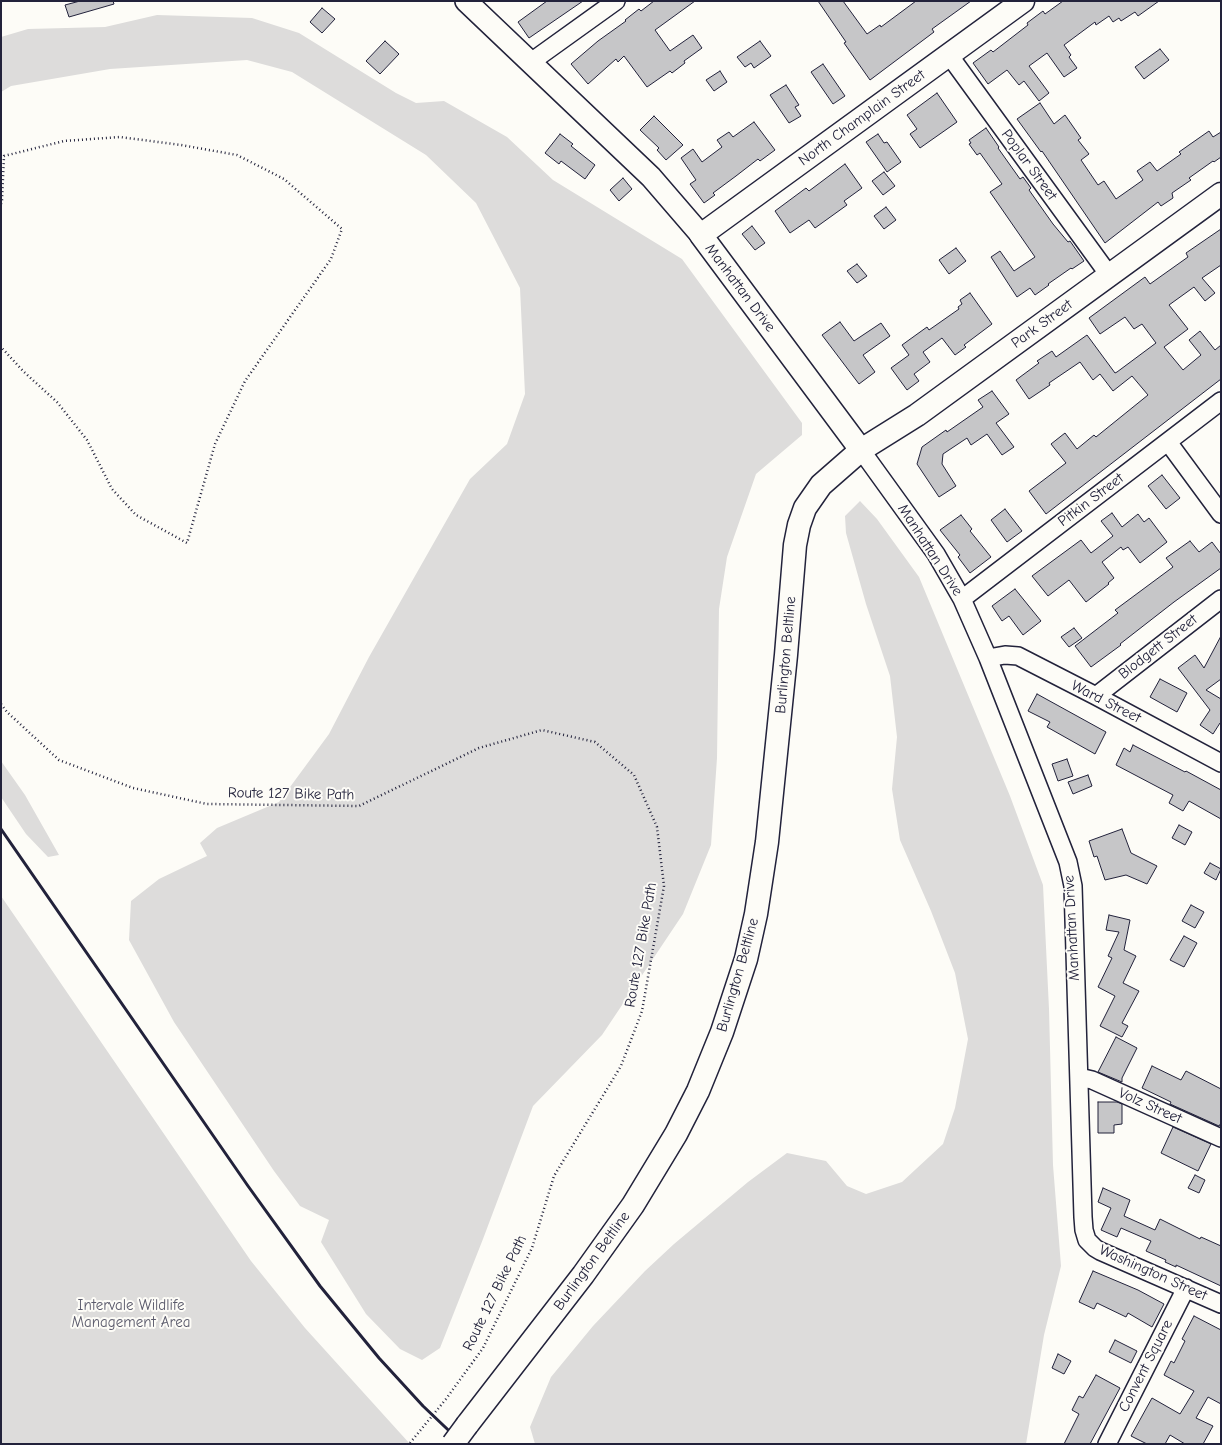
<!DOCTYPE html>
<html>
<head>
<meta charset="utf-8">
<style>
  body { margin:0 }
  #map { position:relative; width:1222px; height:1445px; overflow:hidden; background:#fdfcf7; font-family:"Comic Neue",sans-serif }
  canvas { display:block }
  .frame { position:absolute; inset:0; border:2px solid #22223b; pointer-events:none }
</style>
</head>
<body>
<div id="map">
<canvas width="1222" height="1445"></canvas>
<div class="frame"></div>
</div>
<script>
const c = document.querySelector('canvas').getContext('2d');
c.lineJoin = 'round';
function paint(path, color) { c.fillStyle = color; c.fill(path, 'evenodd'); }
const shape = rows => new Path2D(rows.map(r => 'M' + r).join(''));
function stroke(path, color, width, dash) { c.strokeStyle = color; c.lineWidth = width; c.lineCap = dash ? 'butt' : 'round'; c.setLineDash(dash || []); c.stroke(path); }
function write(font, color, halo, rows, align = 'center') {
  c.font = font + ' "Comic Neue",sans-serif'; c.lineWidth = 4; c.setLineDash([]); c.textBaseline = 'middle'; c.strokeStyle = halo; c.fillStyle = color; for (const [text, x, y, turn = 0] of rows) {
    c.save(); c.translate(x, y); c.rotate((+turn || 0) * Math.PI / 180); c.textAlign = isNaN(turn) ? turn : align; if (halo) c.strokeText(text, 0, 0); c.fillText(text, 0, 0); c.restore();
  }
}
paint(shape([
  [157,15,252,18,299,33,396,93,416,103,444,101,507,137,553,180,682,259,802,423,802,435,756,474,727,557,719,609,717,758,711,845,683,914,602,1035,533,1106,483,1239,440,1348,422,1360,400,1349,366,1314,321,1242,329,1220,300,1206,274,1171,174,1022,129,940,131,901,159,879,207,856,200,843,217,828,279,802,329,734,369,657,470,479,507,444,525,394,520,288,476,203,426,155,292,72,247,60,110,69,11,86,1,92,1,37,28,29,105,27],
  [860,501,877,519,919,577,1010,796,1043,885,1049,1009,1053,1165,1061,1266,1044,1335,1026,1444,535,1444,530,1427,551,1377,593,1326,645,1271,674,1244,748,1182,787,1153,826,1161,847,1186,866,1194,902,1182,943,1144,955,1108,968,1039,955,973,931,911,900,840,892,789,897,737,890,676,866,604,846,533,845,516],
  [1,761,25,795,59,855,48,857,26,834,1,797],
  [1,896,251,1261,305,1328,410,1444,1,1444]
]), '#dddcdb');
const building = shape([
  [80,1,113,1,114,4,69,17,65,5,80,1],
  [547,1,583,1,529,38,518,22,547,1],
  [654,1,695,1,655,30,670,51,693,35,702,48,684,61,685,63,672,73,670,71,647,87,624,56,618,62,616,59,588,84,571,64,598,41,626,21,625,20,639,9,641,11,654,1],
  [818,1,843,1,867,34,880,25,881,27,916,1,971,1,932,29,934,32,870,80,844,43,846,42,818,1],
  [1063,1,1159,1,1138,16,1135,12,1121,21,1119,18,1113,22,1109,16,1096,25,1095,22,1064,45,1071,55,1069,57,1077,68,1064,77,1047,53,1029,66,1049,93,1039,101,1024,81,1019,85,1007,70,988,84,973,63,991,50,993,52,1028,25,1027,23,1043,11,1045,14,1063,1],
  [322,8,335,19,322,33,310,22,322,8],
  [385,41,399,54,380,74,366,61,385,41],
  [760,41,771,56,754,68,751,63,745,67,737,57,760,41],
  [1160,49,1169,60,1144,79,1135,67,1160,49],
  [823,64,845,96,833,104,811,72,823,64],
  [720,71,727,82,714,91,706,80,720,71],
  [786,85,799,105,795,107,801,116,789,123,770,95,786,85],
  [937,93,957,122,920,148,910,134,917,129,907,115,937,93],
  [1040,103,1054,124,1065,115,1081,138,1078,140,1089,154,1081,160,1098,185,1104,181,1116,199,1143,180,1137,171,1150,162,1157,171,1181,154,1179,152,1209,131,1213,137,1221,132,1221,157,1214,162,1213,161,1189,178,1191,180,1172,193,1173,198,1161,206,1158,202,1105,243,1042,151,1041,152,1017,119,1040,103],
  [654,116,683,145,666,160,657,150,659,148,640,130,654,116],
  [754,122,775,150,760,161,758,159,736,176,713,193,715,195,704,203,690,184,696,180,681,158,693,149,702,162,722,147,717,140,729,132,733,137,754,122],
  [986,128,999,147,998,148,1020,179,1023,177,1031,188,1029,190,1053,224,1068,242,1070,241,1084,261,1072,269,1071,268,1048,284,1049,285,1035,295,1030,288,1017,297,991,257,1000,251,1014,271,1035,257,990,192,1002,184,980,153,977,155,969,144,971,143,969,140,986,128],
  [560,134,573,144,571,146,595,165,585,179,561,161,559,164,545,153,560,134],
  [878,134,884,143,887,142,901,162,887,172,866,142,878,134],
  [845,164,862,188,844,201,847,205,815,228,809,220,790,233,775,211,806,188,809,191,845,164],
  [884,172,895,186,883,195,872,181,884,172],
  [623,178,632,189,619,201,610,190,623,178],
  [886,207,896,220,884,229,874,216,886,207],
  [752,226,765,243,755,250,742,234,752,226],
  [1221,229,1221,265,1202,278,1215,293,1205,301,1194,287,1169,305,1188,329,1164,347,1183,370,1201,355,1189,340,1200,331,1215,350,1221,345,1221,379,1046,514,1029,491,1066,463,1051,444,1065,433,1077,449,1094,435,1096,437,1148,395,1132,376,1113,391,1100,374,1093,380,1080,362,1049,383,1050,385,1029,399,1016,380,1039,363,1037,361,1052,351,1056,357,1087,335,1115,373,1117,372,1156,343,1142,324,1134,329,1125,317,1100,334,1089,318,1145,277,1150,284,1188,257,1186,253,1221,229],
  [956,248,966,261,949,274,939,260,956,248],
  [857,264,867,276,857,283,847,271,857,264],
  [970,293,992,324,964,345,966,347,955,355,942,338,923,352,930,362,914,374,919,381,907,390,891,368,909,355,902,345,927,327,929,330,959,309,958,307,962,304,960,300,970,293],
  [840,322,854,341,881,323,890,336,863,355,875,372,859,384,822,335,840,322],
  [992,391,1009,414,996,423,1014,447,1002,455,987,434,971,445,967,438,943,454,942,464,956,486,939,497,917,464,922,447,946,430,947,432,983,407,978,400,992,391],
  [1162,475,1180,498,1166,509,1148,486,1162,475],
  [1005,509,1022,531,1007,542,991,520,1005,509],
  [1112,513,1122,527,1138,514,1144,522,1149,518,1167,542,1140,563,1128,547,1123,550,1121,547,1102,562,1114,578,1108,583,1109,584,1086,602,1069,580,1048,596,1032,576,1081,540,1091,553,1113,536,1101,521,1112,513],
  [961,515,972,529,970,531,991,557,970,573,958,557,960,555,940,530,961,515],
  [1190,541,1199,552,1212,542,1221,554,1221,568,1174,602,1120,644,1121,645,1091,667,1075,646,1118,613,1115,610,1173,567,1166,558,1190,541],
  [1015,589,1041,621,1023,635,1009,616,1002,621,992,606,1015,589],
  [1074,628,1082,638,1069,647,1061,637,1074,628],
  [1221,636,1221,679,1206,690,1221,699,1221,724,1220,723,1213,734,1200,725,1210,710,1178,668,1195,655,1204,668,1221,636],
  [1160,679,1187,693,1177,712,1150,697,1160,679],
  [1037,694,1106,732,1095,754,1047,727,1050,722,1028,711,1037,694],
  [1133,745,1185,772,1186,771,1221,790,1221,819,1189,801,1183,811,1169,803,1173,795,1116,765,1124,748,1130,752,1133,745],
  [1067,759,1073,776,1058,781,1052,764,1067,759],
  [1088,775,1092,786,1073,794,1068,782,1088,775],
  [1179,825,1192,832,1185,845,1172,838,1179,825],
  [1122,829,1131,853,1157,866,1147,884,1126,875,1105,880,1097,856,1094,857,1089,841,1122,829],
  [1210,863,1221,869,1216,880,1204,873,1210,863],
  [1191,905,1204,912,1195,928,1182,921,1191,905],
  [1109,915,1130,920,1124,950,1136,956,1123,983,1139,991,1122,1023,1128,1026,1122,1037,1100,1026,1115,996,1098,987,1112,958,1108,956,1119,932,1106,930,1109,915],
  [1184,936,1197,943,1184,967,1170,960,1184,936],
  [1116,1037,1137,1048,1122,1078,1122,1082,1098,1072,1116,1037],
  [1152,1066,1181,1080,1186,1071,1221,1089,1221,1123,1219,1126,1170,1104,1171,1102,1142,1088,1152,1066],
  [1098,1102,1117,1102,1122,1104,1122,1124,1114,1125,1114,1133,1098,1133,1098,1102],
  [1173,1127,1211,1144,1198,1171,1161,1153,1173,1127],
  [1195,1175,1205,1180,1199,1193,1188,1188,1195,1175],
  [1103,1188,1130,1200,1124,1216,1155,1230,1160,1219,1200,1239,1201,1237,1221,1246,1221,1286,1176,1265,1176,1267,1165,1262,1166,1260,1146,1251,1151,1241,1121,1228,1117,1237,1101,1230,1111,1208,1098,1202,1103,1188],
  [1093,1271,1138,1290,1164,1304,1152,1327,1128,1313,1126,1317,1097,1303,1094,1309,1079,1302,1093,1271],
  [1194,1316,1221,1330,1221,1404,1208,1397,1196,1418,1213,1426,1203,1444,1185,1444,1170,1435,1165,1444,1147,1444,1131,1436,1152,1398,1180,1414,1194,1391,1164,1375,1171,1361,1174,1363,1185,1341,1182,1339,1194,1316],
  [1115,1340,1137,1351,1131,1363,1109,1352,1115,1340],
  [1058,1354,1071,1361,1064,1374,1052,1368,1058,1354],
  [1096,1375,1120,1388,1090,1444,1064,1444,1079,1414,1072,1410,1079,1396,1083,1398,1096,1375]
]);
paint(building, '#c6c6c8');
stroke(building, '#22223b', 1);
const minor = shape([
  [949,55,1109,275],
  [531,62,616,1],
  [1168,442,1221,514],
  [861,450,936,554,962,599,988,658,1068,862,1073,886,1083,1217,1084,1230,1087,1240,1095,1248,1100,1251,1221,1304],
  [962,599,1221,401],
  [988,658,1005,655,1018,656,1096,696,1221,763],
  [1096,696,1221,599],
  [1079,1077,1092,1080,1221,1138],
  [1107,1444,1186,1288]
]);
const tertiary = shape([
  [466,1,651,177,701,235]
]);
const primary = shape([
  [861,450,701,235,1023,1],
  [467,1425,583,1275,633,1205,676,1134,698,1091,722,1032,746,959,756,914,767,842,786,655,795,545,799,525,805,508,821,485,861,450,917,415,1221,194]
]);
stroke(minor, '#22223b', 20);
stroke(tertiary, '#22223b', 24);
stroke(primary, '#22223b', 25);
stroke(shape([
  [1,204,2,200,4,156,64,141,120,137,181,145,237,155,284,179,342,229,331,259,245,381,215,444,187,543,136,515,112,489,87,440,57,402,24,372,1,347],
  [1,704,7,712,59,760,133,788,207,804,359,806,479,748,542,730,595,742,634,775,657,827,664,886,642,1011,621,1066,554,1176,532,1248,483,1348,446,1399],
  [410,1444,410,1443]
]), '#22223b', 2.5, [1, 3]);
stroke(minor, '#fdfcf7', 17);
stroke(tertiary, '#fdfcf7', 21);
stroke(primary, '#fdfcf7', 22);
stroke(shape([
  [1,829,248,1186,320,1286,379,1358,423,1406,463,1444]
]), '#22223b', 3);
const primaryBridge = shape([
  [453,1444,467,1425]
]);
stroke(primaryBridge, '#22223b', 25, []);
stroke(shape([
  [410,1443,446,1399]
]), '#22223b', 2.5, [1, 3]);
stroke(primaryBridge, '#fdfcf7', 22);
write('15px', '#22223b', '#fdfcf7', [
  ["North Champlain Street",862,118,-36],
  ["Poplar Street",1029,165,54],
  ["Manhattan Drive",740,288,53],
  ["Park Street",1042,324,-36],
  ["Pitkin Street",1091,500,-37],
  ["Manhattan Drive",930,550,57],
  ["Blodgett Street",1158,647,-38],
  ["Burlington Beltline",786,655,-85],
  ["Ward Street",1106,702,27],
  ["Route 127 Bike Path",291,794,1],
  ["Manhattan Drive",1072,928,-93],
  ["Route 127 Bike Path",641,945,-80],
  ["Burlington Beltline",738,975,-74],
  ["Volz Street",1150,1106,24],
  ["Burlington Beltline",592,1261,-54],
  ["Washington Street",1153,1273,24],
  ["Route 127 Bike Path",495,1293,-64],
  ["Convent Square",1146,1366,-63]
]);
write('15px', '#5a5a6b', '#fdfcf7', [
  ["Intervale Wildlife",131,1306],
  ["Management Area",131,1323]
]);
</script>
</body>
</html>
